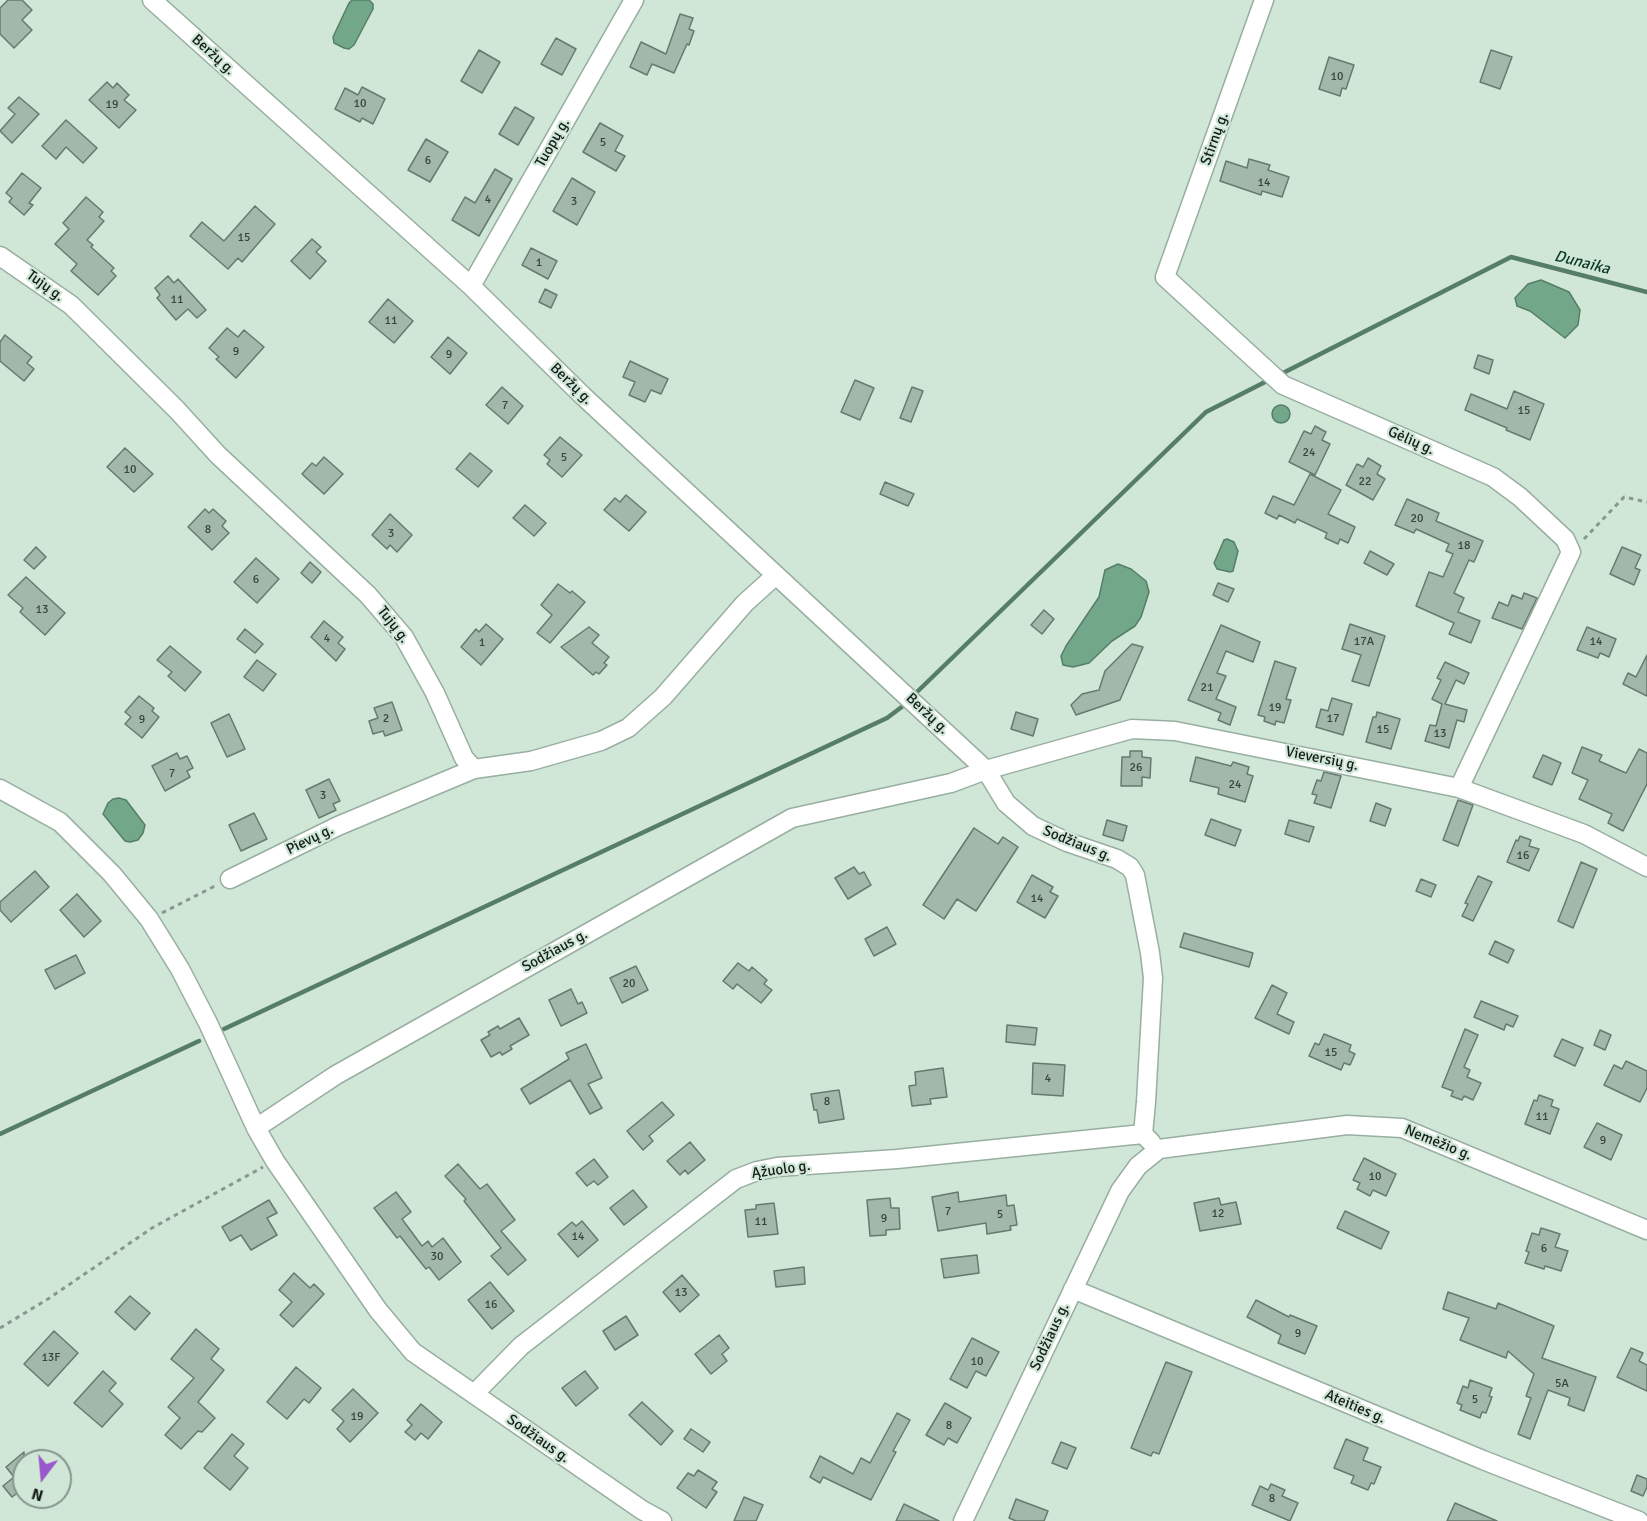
<!DOCTYPE html>
<html>
<head>
<meta charset="utf-8">
<style>
  body { margin:0 }
  #map { position:relative; width:1647px; height:1521px; overflow:hidden; background:#d0e7d8; font-family:Signika,sans-serif }
  canvas { display:block }
  .north { position:absolute; left:12px; top:1449px; width:60px; height:60px; box-sizing:border-box; background:#d0e7d8; border:2px solid #85968b; border-radius:50%; rotate:196deg; font-size:16px; font-weight:700; line-height:24px; text-align:center; color:#151d18 }
  .north::after { content:''; display:block; margin:auto; width:21px; height:27px; background:#9b58cd; clip-path:polygon(50% 0,100% 100%,50% 72%,0 100%) }
</style>
</head>
<body>
<div id="map">
<canvas width="1647" height="1521"></canvas>
<div class="north">N</div>
</div>
<script>
const c = document.querySelector('canvas').getContext('2d');
c.lineJoin = 'round';
function paint(path, color) { c.fillStyle = color; c.fill(path, 'evenodd'); }
const shape = rows => new Path2D(rows.map(r => 'M' + r).join(''));
function stroke(path, color, width, dash) { c.strokeStyle = color; c.lineWidth = width; c.lineCap = dash ? 'butt' : 'round'; c.setLineDash(dash || []); c.stroke(path); }
function write(font, color, halo, rows, align = 'center') {
  c.font = font + ' Signika,sans-serif'; c.lineWidth = 4.5; c.setLineDash([]); c.textBaseline = 'middle'; c.strokeStyle = halo; c.fillStyle = color; for (const [text, x, y, turn = 0] of rows) {
    c.save(); c.translate(x, y); c.rotate((+turn || 0) * Math.PI / 180); c.textAlign = isNaN(turn) ? turn : align; if (halo) c.strokeText(text, 0, 0); c.fillText(text, 0, 0); c.restore();
  }
}
const water = shape([
  [352,0,369,0,373,4,373,9,354,45,349,49,344,48,334,43,333,37,349,3,352,0],
  [1541,280,1569,292,1580,310,1578,325,1565,338,1530,311,1517,306,1515,298,1528,284,1541,280],
  '1272 414a9 9 0 1 1 18 0a9 9 0 1 1-18 0Z',
  [1227,539,1234,542,1238,551,1233,571,1230,572,1217,569,1214,563,1224,540,1227,539],
  [1118,564,1131,569,1146,581,1149,592,1141,617,1135,626,1112,641,1089,663,1073,667,1063,665,1061,656,1066,646,1099,597,1105,570,1118,564],
  [119,798,126,800,145,825,143,833,138,840,130,842,125,841,103,814,108,803,113,799,119,798]
]);
paint(water, '#72a889');
stroke(water, '#567e67', 1.5);
stroke(shape([
  [1283,373,1511,257,1647,292],
  [918,691,1206,412,1267,381],
  [224,1029,887,718,903,706],
  [0,1134,199,1041]
]), '#567e67', 4.5);
const building = shape([
  [8,0,22,0,32,10,22,20,32,30,14,48,0,34,0,8,8,0],
  [680,14,693,18,689,29,694,31,689,45,687,44,674,73,652,64,647,75,630,67,641,42,666,54,680,14],
  [556,38,576,49,562,75,541,64,556,38],
  [479,50,500,62,482,93,461,81,479,50],
  [1491,50,1512,57,1500,89,1480,82,1491,50],
  [1329,57,1354,65,1346,89,1342,88,1340,96,1319,89,1329,57],
  [107,82,113,88,117,83,129,95,124,100,136,110,119,128,89,100,107,82],
  [362,87,385,99,373,124,362,118,360,122,335,109,345,88,358,95,362,87],
  [19,97,39,114,12,143,0,131,15,114,8,108,19,97],
  [515,107,534,118,518,145,499,134,515,107],
  [66,120,97,148,83,163,66,147,56,159,42,146,66,120],
  [600,123,623,136,615,151,625,156,616,171,583,152,600,123],
  [426,139,448,152,430,182,408,170,426,139],
  [1249,159,1270,165,1268,170,1289,177,1282,197,1262,191,1261,195,1220,181,1226,161,1247,168,1249,159],
  [495,169,512,179,479,236,452,220,465,197,475,203,495,169],
  [22,173,41,188,29,203,33,205,24,215,9,202,12,198,6,193,22,173],
  [572,178,595,192,577,225,553,211,572,178],
  [86,197,103,212,99,217,104,221,87,240,93,245,91,247,114,268,111,271,116,276,98,295,71,271,77,264,55,244,69,229,63,223,86,197],
  [255,206,275,224,242,262,238,258,228,269,190,236,202,222,224,241,255,206],
  [312,239,321,247,316,252,326,261,310,279,291,261,312,239],
  [531,248,557,261,548,279,522,265,531,248],
  [168,276,174,283,178,279,206,310,197,318,188,309,176,320,157,298,160,295,155,288,168,276],
  [545,289,557,295,551,308,539,302,545,289],
  [388,299,413,321,394,343,369,322,388,299],
  [227,328,238,337,244,330,264,347,236,378,216,359,219,357,209,348,227,328],
  [5,335,32,357,27,363,34,369,24,381,0,361,0,342,5,335],
  [448,337,467,353,450,374,431,357,448,337],
  [1478,355,1493,360,1489,374,1474,368,1478,355],
  [630,361,668,379,661,394,651,390,645,402,629,395,635,382,623,377,630,361],
  [855,380,874,388,860,420,841,412,855,380],
  [502,387,523,406,508,424,486,405,502,387],
  [912,387,923,391,911,422,900,418,912,387],
  [1514,391,1544,404,1530,440,1506,430,1507,428,1465,410,1471,394,1507,409,1514,391],
  [1315,426,1326,432,1322,440,1330,444,1315,475,1289,462,1304,431,1311,434,1315,426],
  [560,437,582,455,562,477,547,464,550,460,544,455,560,437],
  [125,448,153,474,134,492,107,467,125,448],
  [470,453,492,471,478,487,456,469,470,453],
  [324,457,343,474,324,494,302,474,312,463,316,466,324,457],
  [1368,458,1381,466,1377,474,1385,479,1373,500,1346,485,1357,464,1363,467,1368,458],
  [1310,474,1341,490,1328,514,1355,527,1348,543,1340,539,1338,544,1325,538,1327,533,1297,519,1295,523,1279,515,1277,519,1265,513,1273,496,1294,505,1310,474],
  [885,482,914,494,908,506,880,494,885,482],
  [626,495,646,512,629,531,604,510,615,498,620,502,626,495],
  [1407,499,1439,513,1436,521,1483,541,1474,562,1469,560,1454,593,1464,598,1458,612,1480,621,1471,643,1449,634,1454,623,1416,606,1429,572,1443,577,1453,554,1446,551,1449,544,1416,529,1414,533,1395,525,1407,499],
  [525,505,546,523,534,536,513,518,525,505],
  [205,509,209,513,213,509,226,521,222,526,229,533,212,550,188,527,205,509],
  [390,514,412,535,397,552,390,545,387,549,372,535,390,514],
  [36,547,46,557,34,569,24,560,36,547],
  [1622,547,1641,555,1635,568,1640,570,1634,585,1610,574,1622,547],
  [1370,551,1394,564,1387,575,1364,563,1370,551],
  [256,558,279,579,257,603,234,582,256,558],
  [310,562,321,572,312,583,301,573,310,562],
  [26,577,65,613,45,635,20,612,23,608,8,595,26,577],
  [1218,583,1234,589,1228,602,1213,595,1218,583],
  [558,584,570,593,572,591,585,602,550,643,537,633,552,615,541,605,558,584],
  [1524,593,1537,598,1522,629,1492,618,1499,602,1508,606,1512,595,1522,599,1524,593],
  [1044,610,1054,619,1042,634,1031,625,1044,610],
  [324,621,343,637,338,643,345,649,336,661,311,637,324,621],
  [486,624,503,639,481,665,461,647,476,629,479,632,486,624],
  [1350,624,1385,636,1369,686,1352,681,1361,655,1342,649,1350,624],
  [1221,625,1260,642,1253,662,1226,651,1217,673,1226,676,1216,699,1236,707,1230,725,1218,720,1221,713,1188,700,1221,625],
  [589,627,599,635,592,643,609,657,604,663,607,665,599,674,596,672,593,675,561,647,589,627],
  [1587,627,1616,639,1609,657,1600,653,1598,658,1577,650,1587,627],
  [245,629,263,644,255,653,237,639,245,629],
  [1132,644,1143,647,1120,700,1076,715,1071,705,1082,694,1099,690,1105,671,1132,644],
  [170,646,201,672,185,691,168,676,172,672,157,660,170,646],
  [1647,655,1647,696,1623,684,1628,673,1636,677,1647,655],
  [257,660,276,674,263,691,244,677,257,660],
  [1275,661,1296,668,1286,699,1291,700,1284,723,1276,721,1275,725,1264,721,1265,717,1258,715,1275,661],
  [1445,662,1469,673,1464,684,1456,680,1445,704,1467,710,1464,722,1457,720,1449,748,1425,741,1430,725,1436,726,1442,704,1432,699,1441,680,1437,678,1445,662],
  [139,696,154,708,152,711,159,717,142,738,125,724,131,717,125,712,139,696],
  [1332,698,1352,704,1343,735,1316,727,1321,709,1328,711,1332,698],
  [392,702,402,730,385,736,383,731,373,734,369,721,378,718,374,708,392,702],
  [1016,712,1038,719,1033,736,1011,729,1016,712],
  [1377,712,1400,719,1391,749,1366,742,1373,717,1376,717,1377,712],
  [229,714,245,749,227,757,211,723,229,714],
  [1582,747,1602,755,1599,761,1626,773,1639,749,1647,753,1647,784,1623,831,1608,823,1612,814,1579,799,1588,780,1572,773,1582,747],
  [1130,751,1142,751,1142,757,1151,758,1150,778,1142,777,1142,786,1121,786,1122,757,1130,757,1130,751],
  [177,753,180,759,187,756,193,768,187,771,190,777,165,791,152,766,177,753],
  [1543,755,1561,763,1552,785,1533,777,1543,755],
  [1196,757,1231,766,1233,762,1249,767,1247,774,1253,776,1245,802,1218,794,1219,788,1190,781,1196,757],
  [1324,772,1341,776,1331,808,1314,803,1317,795,1312,794,1317,780,1321,781,1324,772],
  [329,779,340,801,333,804,336,810,319,818,306,790,329,779],
  [1458,800,1473,805,1458,846,1443,840,1458,800],
  [1376,803,1391,809,1385,826,1370,821,1376,803],
  [254,813,267,839,241,851,229,825,254,813],
  [1211,819,1241,830,1235,846,1205,835,1211,819],
  [1107,820,1127,826,1123,841,1103,835,1107,820],
  [1289,820,1314,827,1309,842,1285,834,1289,820],
  [974,828,998,844,1003,837,1018,847,976,911,957,899,944,919,923,905,974,828],
  [1520,836,1531,840,1529,846,1539,849,1529,871,1507,862,1516,840,1518,841,1520,836],
  [1581,862,1597,869,1573,928,1558,921,1581,862],
  [854,867,859,874,864,872,871,885,848,899,835,878,854,867],
  [35,871,49,887,11,922,0,910,0,902,35,871],
  [1032,875,1053,887,1050,892,1058,896,1045,918,1017,902,1032,875],
  [1478,876,1492,882,1473,921,1462,916,1468,904,1465,903,1478,876],
  [1421,879,1436,885,1431,897,1416,891,1421,879],
  [77,894,101,921,84,937,60,910,77,894],
  [887,927,896,944,874,956,865,939,887,927],
  [1184,933,1253,953,1249,967,1180,947,1184,933],
  [1495,941,1514,950,1508,963,1489,954,1495,941],
  [76,955,85,973,55,989,45,970,76,955],
  [738,963,749,971,752,967,767,980,764,984,772,990,761,1003,737,984,733,989,723,981,738,963],
  [636,966,648,990,622,1003,610,978,636,966],
  [1272,985,1287,993,1277,1014,1294,1022,1289,1034,1255,1018,1272,985],
  [571,989,578,1004,582,1002,587,1013,561,1026,549,1000,571,989],
  [1481,1001,1518,1016,1513,1027,1506,1024,1504,1030,1474,1017,1481,1001],
  [519,1018,529,1035,510,1046,512,1049,502,1055,500,1052,491,1057,481,1040,490,1035,488,1032,498,1026,500,1029,519,1018],
  [1007,1025,1037,1028,1035,1045,1006,1042,1007,1025],
  [1465,1029,1478,1035,1464,1067,1470,1070,1467,1077,1481,1083,1473,1100,1464,1096,1462,1100,1451,1096,1453,1091,1442,1087,1465,1029],
  [1600,1030,1611,1035,1605,1050,1594,1045,1600,1030],
  [1324,1034,1351,1045,1349,1051,1355,1054,1350,1065,1344,1063,1341,1070,1309,1056,1315,1043,1319,1045,1324,1034],
  [1562,1039,1583,1048,1575,1066,1554,1056,1562,1039],
  [586,1044,602,1078,588,1084,602,1108,590,1114,570,1080,530,1104,521,1089,569,1059,566,1053,586,1044],
  [1626,1061,1647,1071,1647,1088,1640,1102,1604,1085,1614,1065,1622,1069,1626,1061],
  [1033,1063,1065,1065,1063,1096,1032,1094,1033,1063],
  [943,1068,947,1097,930,1099,931,1104,912,1106,909,1086,916,1085,915,1072,943,1068],
  [839,1090,844,1119,819,1123,817,1110,814,1110,811,1094,839,1090],
  [1539,1095,1553,1100,1551,1106,1559,1109,1550,1134,1525,1124,1534,1100,1537,1101,1539,1095],
  [662,1102,674,1115,649,1136,653,1141,643,1150,627,1131,662,1102],
  [1597,1123,1622,1135,1611,1160,1584,1147,1597,1123],
  [690,1142,705,1160,688,1174,685,1170,680,1175,667,1161,690,1142],
  [1364,1158,1396,1174,1386,1196,1373,1190,1370,1196,1357,1189,1360,1183,1353,1180,1364,1158],
  [594,1159,608,1177,598,1185,594,1181,587,1186,576,1173,594,1159],
  [458,1164,480,1189,487,1184,515,1220,501,1231,526,1260,508,1275,491,1256,501,1248,464,1201,466,1199,445,1176,458,1164],
  [633,1190,647,1207,624,1225,610,1208,633,1190],
  [396,1192,411,1212,402,1219,422,1246,428,1241,432,1247,443,1238,461,1262,439,1280,429,1267,426,1269,400,1236,397,1238,374,1208,396,1192],
  [958,1192,959,1202,1006,1195,1007,1206,1014,1205,1017,1225,1010,1226,1011,1230,987,1234,986,1223,938,1231,932,1197,958,1192],
  [890,1198,891,1208,899,1208,900,1229,886,1230,886,1235,870,1236,867,1200,890,1198],
  [1219,1198,1221,1205,1236,1202,1241,1224,1200,1231,1194,1203,1219,1198],
  [269,1200,277,1213,267,1218,277,1235,251,1250,241,1235,230,1241,222,1227,269,1200],
  [774,1203,778,1234,748,1237,745,1210,756,1209,756,1205,774,1203],
  [1345,1211,1389,1232,1381,1249,1337,1228,1345,1211],
  [582,1221,598,1240,578,1257,558,1234,572,1222,576,1226,582,1221],
  [1541,1228,1560,1234,1555,1247,1568,1251,1561,1271,1545,1266,1544,1269,1525,1263,1529,1252,1526,1251,1532,1233,1539,1235,1541,1228],
  [977,1255,979,1273,944,1278,941,1259,977,1255],
  [804,1267,805,1284,776,1287,774,1271,804,1267],
  [294,1273,310,1288,314,1284,324,1294,293,1327,280,1315,292,1302,279,1290,294,1273],
  [682,1275,699,1295,680,1312,663,1292,682,1275],
  [490,1282,514,1311,492,1329,468,1300,490,1282],
  [1448,1292,1496,1309,1498,1303,1554,1326,1542,1358,1596,1377,1584,1411,1568,1405,1570,1398,1548,1390,1530,1439,1518,1434,1531,1398,1526,1396,1534,1374,1508,1351,1506,1358,1460,1340,1469,1318,1443,1309,1448,1292],
  [130,1296,150,1313,135,1330,115,1312,130,1296],
  [1256,1300,1289,1317,1290,1315,1317,1326,1305,1354,1278,1343,1281,1335,1247,1317,1256,1300],
  [626,1316,638,1335,615,1350,603,1331,626,1316],
  [196,1329,219,1349,211,1359,224,1370,198,1402,215,1418,202,1432,198,1431,181,1449,165,1435,180,1418,168,1407,194,1378,171,1359,196,1329],
  [54,1331,78,1353,48,1386,24,1364,54,1331],
  [719,1335,729,1348,722,1354,727,1361,711,1374,695,1354,719,1335],
  [972,1338,999,1352,986,1376,976,1371,967,1388,950,1379,972,1338],
  [1631,1348,1643,1353,1639,1361,1647,1365,1647,1391,1617,1377,1631,1348],
  [1166,1362,1192,1372,1159,1454,1153,1452,1151,1456,1131,1448,1166,1362],
  [296,1367,321,1388,309,1403,304,1399,287,1419,267,1402,296,1367],
  [103,1371,116,1383,109,1391,123,1404,102,1427,74,1403,103,1371],
  [585,1371,598,1388,576,1406,562,1388,585,1371],
  [1470,1380,1492,1388,1489,1396,1492,1397,1486,1413,1482,1412,1480,1418,1460,1410,1462,1405,1457,1403,1463,1386,1468,1388,1470,1380],
  [353,1389,378,1413,350,1442,337,1429,344,1421,332,1410,353,1389],
  [642,1402,673,1431,661,1445,629,1415,642,1402],
  [945,1403,971,1418,957,1443,948,1438,944,1445,926,1435,945,1403],
  [421,1404,442,1422,428,1439,421,1433,415,1440,405,1432,412,1425,407,1420,421,1404],
  [897,1413,910,1420,893,1451,896,1452,871,1500,823,1477,820,1483,810,1477,820,1456,853,1474,861,1458,870,1463,897,1413],
  [691,1429,710,1442,703,1452,684,1439,691,1429],
  [232,1434,244,1444,234,1456,248,1468,230,1490,204,1468,232,1434],
  [1346,1439,1368,1448,1363,1460,1381,1467,1374,1484,1371,1483,1368,1490,1351,1483,1354,1476,1334,1468,1346,1439],
  [1061,1442,1076,1448,1067,1469,1052,1463,1061,1442],
  [24,1452,24,1488,12,1497,3,1486,14,1477,6,1467,24,1452],
  [698,1470,717,1482,712,1489,717,1492,706,1508,677,1488,688,1473,694,1476,698,1470],
  [1637,1475,1647,1479,1647,1487,1643,1496,1631,1491,1637,1475],
  [1271,1484,1285,1490,1282,1496,1298,1503,1290,1521,1252,1505,1260,1486,1268,1490,1271,1484],
  [744,1497,763,1505,756,1521,734,1521,744,1497],
  [1016,1499,1048,1511,1044,1521,1016,1521,1009,1518,1016,1499],
  [1455,1503,1497,1521,1447,1521,1455,1503],
  [904,1504,939,1521,896,1521,904,1504]
]);
paint(building, '#a2b8ab');
stroke(building, '#667a6e', 1.5);
const minor = shape([
  [152,0,471,286,583,396,986,770,1006,803,1033,826,1067,842,1117,859,1130,867,1135,875,1150,953,1153,978,1146,1102,1143,1134],
  [1264,0,1165,277,1283,385,1493,477,1520,497,1565,539,1571,552,1459,788],
  [0,256,71,305,177,410,218,455,368,595,404,637,435,693,464,758,474,769,531,761,601,741,628,728,663,697,745,603,776,575],
  [471,286,634,0],
  [0,789,60,822,112,874,149,919,180,969,208,1023,256,1128,275,1161,378,1310,413,1352,642,1510,662,1521],
  [230,879,338,826,474,769],
  [256,1128,336,1075,792,818,951,783,986,770,1132,729,1175,731,1459,788,1584,834,1647,867],
  [1073,1289,1483,1460,1639,1521],
  [474,1394,521,1346,736,1179,757,1171,777,1167,897,1159,1143,1134,1151,1142],
  [963,1521,1120,1191,1138,1166,1159,1149,1347,1125,1402,1128,1647,1230]
]);
stroke(minor, '#98aea0', 21);
stroke(shape([
  [1584,539,1624,497,1647,502],
  [162,913,215,886],
  [0,1328,48,1299,152,1228,263,1167]
]), '#87988d', 3, [4.5, 4.5]);
stroke(minor, '#fff', 18);
write('12px', '#38443d', null, [
  ["10",1337,77],
  ["10",360,104],
  ["19",112,105],
  ["5",603,143],
  ["6",428,161],
  ["14",1264,183],
  ["4",488,200],
  ["3",574,202],
  ["15",244,238],
  ["1",539,263],
  ["11",177,300],
  ["11",391,321],
  ["9",236,352],
  ["9",449,355],
  ["7",505,406],
  ["15",1524,411],
  ["24",1309,453],
  ["5",564,458],
  ["10",130,470],
  ["22",1365,482],
  ["20",1417,519],
  ["8",208,530],
  ["3",391,534],
  ["18",1464,546],
  ["6",256,580],
  ["13",42,610],
  ["4",327,639],
  ["17A",1364,642],
  ["14",1596,642],
  ["1",482,643],
  ["21",1207,688],
  ["19",1275,708],
  ["2",386,719],
  ["17",1333,719],
  ["9",142,720],
  ["15",1383,730],
  ["13",1440,734],
  ["26",1136,768],
  ["7",172,774],
  ["24",1235,785],
  ["3",323,796],
  ["16",1523,856],
  ["14",1037,899],
  ["20",629,984],
  ["15",1331,1053],
  ["4",1048,1079],
  ["8",827,1102],
  ["11",1542,1117],
  ["9",1603,1141],
  ["10",1375,1177],
  ["7",948,1212],
  ["12",1218,1214],
  ["5",1000,1215],
  ["9",884,1219],
  ["11",761,1222],
  ["14",578,1237],
  ["6",1544,1249],
  ["30",437,1257],
  ["13",681,1293],
  ["16",491,1305],
  ["9",1298,1334],
  ["13F",51,1358],
  ["10",977,1362],
  ["5A",1562,1384],
  ["5",1475,1400],
  ["19",357,1417],
  ["8",949,1426],
  ["8",1272,1499]
]);
write('15px', '#151d18', '#d0e7d8', [
  ["Beržų g.",213,55,42],
  ["Stirnų g.",1215,139,-70],
  ["Tuopų g.",553,143,-60],
  ["Tujų g.",45,286,36],
  ["Beržų g.",571,384,44],
  ["Gėlių g.",1411,441,24],
  ["Tujų g.",393,625,52],
  ["Beržų g.",927,714,43],
  ["Vieversių g.",1322,759,11],
  ["Pievų g.",310,840,-26],
  ["Sodžiaus g.",1077,844,22],
  ["Sodžiaus g.",555,951,-29],
  ["Nemėžio g.",1438,1143,22],
  ["Ąžuolo g.",781,1170,-8],
  ["Sodžiaus g.",1050,1337,-65],
  ["Ateities g.",1355,1407,23],
  ["Sodžiaus g.",538,1439,35]
]);
write('italic 16px', '#0e3a25', '#d0e7d8', [
  ["Dunaika",1582,263,14]
]);
</script>
</body>
</html>
